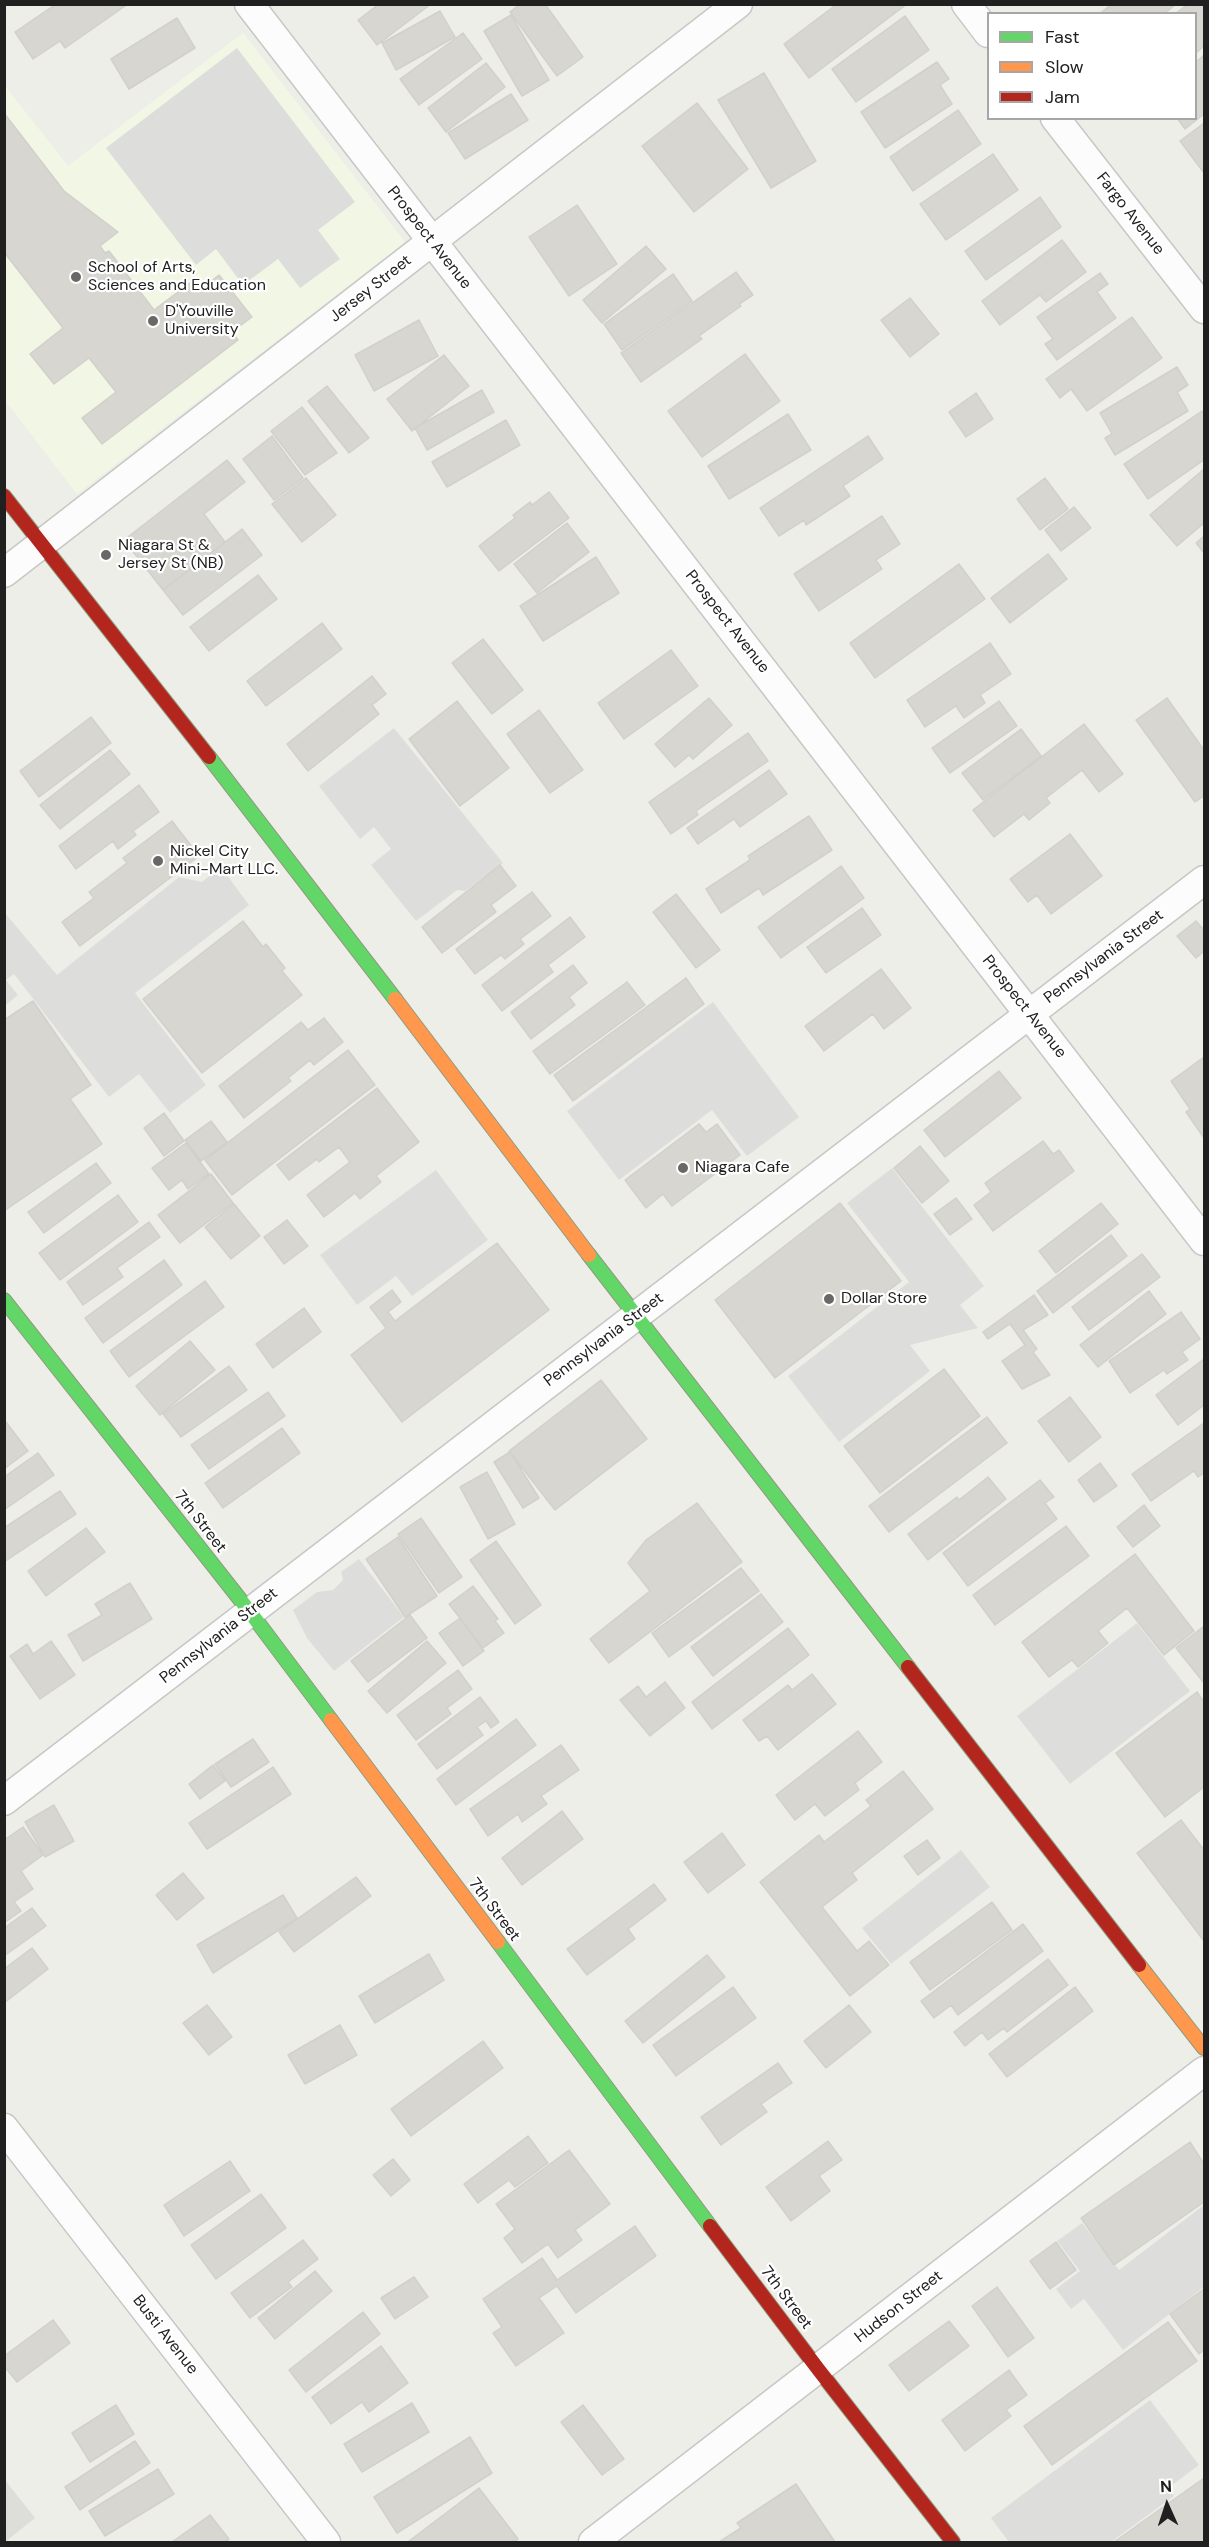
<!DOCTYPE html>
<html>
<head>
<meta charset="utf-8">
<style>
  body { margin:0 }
  #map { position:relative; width:1209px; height:2547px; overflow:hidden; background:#eeeee9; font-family:"DM Sans",sans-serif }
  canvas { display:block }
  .frame { position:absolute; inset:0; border:6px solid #202020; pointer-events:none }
  .legend { position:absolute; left:987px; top:12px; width:210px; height:108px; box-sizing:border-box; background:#fff; border:2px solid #a6a6a6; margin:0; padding:8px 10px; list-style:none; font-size:18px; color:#202020 }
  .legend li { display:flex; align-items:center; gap:12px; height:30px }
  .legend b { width:30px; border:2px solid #a6a6a6 }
  .north { position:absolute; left:1137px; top:2475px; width:60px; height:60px; -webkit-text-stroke:4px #fff; paint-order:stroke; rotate:357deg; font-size:16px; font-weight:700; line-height:24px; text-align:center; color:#202020 }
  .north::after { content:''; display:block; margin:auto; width:21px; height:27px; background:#202020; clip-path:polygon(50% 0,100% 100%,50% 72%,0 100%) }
</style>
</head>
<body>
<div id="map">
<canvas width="1209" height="2547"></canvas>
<div class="frame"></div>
<ul class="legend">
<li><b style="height:8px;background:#63d668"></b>Fast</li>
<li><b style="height:8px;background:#ff974d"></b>Slow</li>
<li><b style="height:8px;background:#b3261e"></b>Jam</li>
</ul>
<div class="north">N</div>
</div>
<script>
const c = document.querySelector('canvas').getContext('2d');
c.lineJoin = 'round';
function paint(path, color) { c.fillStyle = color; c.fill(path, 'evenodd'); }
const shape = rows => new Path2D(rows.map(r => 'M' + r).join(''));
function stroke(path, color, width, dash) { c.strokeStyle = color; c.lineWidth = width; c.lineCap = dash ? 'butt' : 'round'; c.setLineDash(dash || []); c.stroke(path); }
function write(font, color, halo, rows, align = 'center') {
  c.font = font + ' "DM Sans",sans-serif'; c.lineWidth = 4.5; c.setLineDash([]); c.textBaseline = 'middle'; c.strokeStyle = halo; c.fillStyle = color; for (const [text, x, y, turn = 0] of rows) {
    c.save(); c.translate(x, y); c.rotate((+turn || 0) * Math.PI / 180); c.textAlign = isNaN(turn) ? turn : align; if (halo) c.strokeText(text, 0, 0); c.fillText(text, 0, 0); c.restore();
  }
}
paint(shape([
  [5,2480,35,2518,5,2542]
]), '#ddddda');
paint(shape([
  [243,33,405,242,77,494,5,400,4,85,68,166]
]), '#f2f7e5');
paint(shape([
  [237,48,355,202,318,230,340,259,300,288,278,259,243,285,216,249,196,265,106,148],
  [394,728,503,863,465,891,457,890,416,921,371,865,391,849,374,827,360,839,319,786],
  [221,867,249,905,135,993,206,1085,170,1113,139,1074,109,1097,14,974,6,980,18,995,5,1006,5,913,57,975,179,877,202,882],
  [713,1002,799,1117,747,1156,712,1110,619,1180,567,1111],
  [892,1168,984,1286,960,1305,978,1328,910,1345,930,1371,839,1442,788,1376,909,1282,847,1203],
  [436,1170,488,1240,412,1296,396,1276,357,1305,320,1255],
  [359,1559,404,1617,334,1671,307,1638,293,1610,317,1592,333,1590,343,1580,341,1572],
  [1137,1623,1190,1691,1070,1784,1017,1716],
  [961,1850,990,1887,891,1964,862,1928],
  [1204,2205,1204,2287,1123,2350,1084,2299,1071,2309,1056,2289,1080,2271,1057,2241,1082,2223,1119,2270],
  [1150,2400,1199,2465,1168,2488,1174,2496,1111,2542,1009,2542,991,2518]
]), '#dddddb');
const building = shape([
  [56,4,128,4,65,48,60,41,33,59,15,32,56,4],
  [379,4,431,4,377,45,358,20,379,4],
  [520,4,545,4,583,57,557,76,510,12,520,4],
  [837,4,907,4,809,78,784,44,837,4],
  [1112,4,1176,4,1164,14,1099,14,1112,4],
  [1188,4,1204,4,1204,46,1196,53,1196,14,1175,14,1188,4],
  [440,11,455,37,396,70,382,43,440,11],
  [511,15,549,80,522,96,484,31,511,15],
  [905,16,929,50,856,102,832,69,905,16],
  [177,18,195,48,129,89,111,59,177,18],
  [463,33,482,59,419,105,400,79,463,33],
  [1204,55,1204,114,1185,129,1177,118,1196,118,1196,62,1204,55],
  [937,62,949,79,940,85,952,104,885,148,861,112,937,62],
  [486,63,505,87,446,132,428,108,486,63],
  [764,73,816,161,771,188,718,100,764,73],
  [511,94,528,120,465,159,448,133,511,94],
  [697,103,748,169,694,212,642,146,697,103],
  [958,110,981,144,913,191,890,157,958,110],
  [4,113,64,191,118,232,100,246,105,253,109,251,154,310,194,280,201,289,219,275,252,317,232,332,238,340,102,444,82,418,116,392,89,358,54,384,30,354,63,328,4,252,4,113],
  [1204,123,1204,173,1180,141,1204,123],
  [993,154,1018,190,946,240,920,204,993,154],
  [1040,197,1061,227,986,280,965,251,1040,197],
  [577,205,617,264,569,296,529,237,577,205],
  [1062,240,1086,272,1046,302,1040,295,1000,325,982,301,1062,240],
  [646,246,666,269,602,323,583,300,646,246],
  [736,272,753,295,739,304,741,306,699,336,702,339,641,382,621,353,736,272],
  [1100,273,1108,284,1097,292,1116,318,1057,360,1045,344,1053,339,1037,317,1100,273],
  [673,274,692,301,622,350,604,324,673,274],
  [910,298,939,334,910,357,881,320,910,298],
  [1132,317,1162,358,1087,411,1071,389,1060,398,1046,379,1132,317],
  [419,320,438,356,374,391,355,355,419,320],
  [745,354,780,401,702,457,668,411,745,354],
  [444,355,469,386,412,431,387,399,444,355],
  [1177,367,1188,385,1177,392,1188,411,1115,455,1105,438,1112,434,1100,413,1177,367],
  [327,386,369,438,349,453,308,401,327,386],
  [482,390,494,412,427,450,415,428,482,390],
  [976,393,993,419,966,437,949,412,976,393],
  [302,407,337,453,305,475,271,431,302,407],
  [1202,411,1204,415,1204,460,1148,499,1124,464,1202,411],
  [788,414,811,450,729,499,708,466,788,414],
  [506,420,520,445,447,487,432,462,506,420],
  [272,436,303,478,274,500,243,459,272,436],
  [868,436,883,459,843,486,850,496,806,525,804,520,779,536,760,508,868,436],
  [227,460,245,482,204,514,225,542,163,590,124,540,227,460],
  [1204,469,1204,523,1177,546,1150,515,1204,469],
  [306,478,336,515,302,542,272,504,306,478],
  [1045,478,1068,509,1040,530,1017,499,1045,478],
  [549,492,569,518,499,571,479,546,515,518,513,515,530,502,532,505,549,492],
  [1074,507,1091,528,1061,551,1045,530,1074,507],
  [882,516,900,544,876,560,882,569,819,611,794,574,882,516],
  [567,523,589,552,537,593,514,564,567,523],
  [242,529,262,555,183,615,163,590,242,529],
  [1204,536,1204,553,1196,543,1204,536],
  [1048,554,1067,579,1010,623,991,598,1048,554],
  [596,557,619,593,543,641,520,606,596,557],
  [959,564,985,599,875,678,850,643,959,564],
  [258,575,277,599,209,651,190,627,258,575],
  [322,623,342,649,266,706,247,681,322,623],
  [483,639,523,690,492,714,452,663,483,639],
  [990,643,1011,674,980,695,985,703,964,718,956,706,925,727,907,700,990,643],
  [671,650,698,686,624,739,598,703,671,650],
  [372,676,386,694,372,705,379,714,308,771,287,744,372,676],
  [709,698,732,725,693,759,689,755,675,767,655,744,709,698],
  [1167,698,1204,750,1204,796,1195,802,1136,720,1167,698],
  [457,701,509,768,460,806,409,739,457,701],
  [999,701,1017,726,950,773,932,748,999,701],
  [539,710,583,770,550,793,507,734,539,710],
  [91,717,111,743,39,797,20,771,91,717],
  [1084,724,1123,774,1099,792,1082,770,1046,798,1050,803,1029,820,1024,814,994,837,973,810,1084,724],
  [1021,729,1041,756,983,800,962,773,1021,729],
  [748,733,768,761,696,811,698,815,671,834,649,802,748,733],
  [110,750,130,774,60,829,40,805,110,750],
  [769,770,787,794,740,827,734,819,698,844,687,828,769,770],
  [139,785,159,812,133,831,136,835,118,849,113,841,76,869,59,846,139,785],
  [809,816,832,850,763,895,759,888,721,913,706,889,750,860,748,856,809,816],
  [172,821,199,856,80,946,62,922,94,898,89,892,127,863,123,858,172,821],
  [1070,834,1102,876,1051,914,1037,895,1028,902,1010,879,1070,834],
  [500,865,516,886,491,905,496,912,442,953,422,927,500,865],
  [841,866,864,898,781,958,758,927,841,866],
  [532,892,551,916,520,939,524,944,505,959,501,955,475,974,456,949,532,892],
  [676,894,720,950,696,968,653,912,676,894],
  [862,908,881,935,826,973,807,947,862,908],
  [570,917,585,937,548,965,553,972,502,1011,482,985,570,917],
  [243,921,263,947,266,944,285,968,282,971,302,995,202,1073,143,999,243,921],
  [1196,921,1203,929,1204,927,1204,951,1196,958,1177,936,1196,921],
  [573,965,587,983,569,997,575,1005,531,1039,511,1012,573,965],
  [881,969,911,1008,884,1029,873,1014,824,1051,805,1026,881,969],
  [686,978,704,1004,573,1101,554,1075,686,978],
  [627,982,645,1005,550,1074,533,1051,627,982],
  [33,1001,91,1085,70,1099,102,1144,4,1211,4,1020,33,1001],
  [324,1018,343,1042,314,1065,310,1060,288,1078,291,1081,244,1118,219,1086,301,1022,308,1030,324,1018],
  [348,1050,375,1085,232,1195,205,1160,348,1050],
  [1204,1057,1204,1138,1186,1112,1190,1109,1171,1081,1204,1057],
  [999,1071,1021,1098,945,1157,924,1130,999,1071],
  [377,1088,419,1142,376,1176,381,1182,360,1199,355,1193,324,1217,307,1195,350,1162,339,1147,319,1162,317,1159,289,1180,277,1165,377,1088],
  [164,1113,184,1141,164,1156,144,1128,164,1113],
  [211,1121,227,1142,201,1161,185,1140,211,1121],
  [699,1124,706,1132,717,1124,740,1155,672,1206,663,1194,646,1208,625,1180,699,1124],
  [1043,1141,1053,1154,1059,1150,1074,1171,993,1231,974,1205,991,1192,985,1183,1043,1141],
  [186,1143,209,1174,188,1189,182,1180,169,1190,152,1168,186,1143],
  [920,1146,949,1181,922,1203,894,1168,920,1146],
  [96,1163,111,1183,44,1233,28,1212,96,1163],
  [211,1174,233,1203,180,1243,158,1215,211,1174],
  [118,1195,138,1222,60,1280,39,1253,118,1195],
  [956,1198,972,1219,950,1235,934,1214,956,1198],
  [840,1203,901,1281,775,1378,715,1300,840,1203],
  [1101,1203,1118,1224,1056,1273,1039,1251,1101,1203],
  [234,1204,260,1236,231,1259,205,1227,234,1204],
  [287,1220,308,1246,284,1264,264,1237,287,1220],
  [149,1222,160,1237,117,1268,123,1277,83,1305,67,1282,149,1222],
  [1111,1235,1127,1256,1053,1313,1037,1291,1111,1235],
  [497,1243,549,1310,402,1422,351,1355,386,1328,370,1307,392,1290,401,1302,388,1312,395,1321,497,1243],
  [1142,1254,1160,1277,1089,1330,1072,1307,1142,1254],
  [164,1260,182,1285,103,1343,85,1318,164,1260],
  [205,1281,224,1307,129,1377,110,1351,205,1281],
  [1149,1291,1166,1314,1098,1367,1080,1345,1149,1291],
  [1034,1295,1048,1315,1023,1330,1037,1349,1033,1352,1050,1375,1022,1389,1002,1361,1025,1345,1010,1324,988,1339,983,1332,1034,1295],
  [304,1308,321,1332,273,1368,256,1344,304,1308],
  [1181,1312,1200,1339,1182,1352,1188,1360,1167,1374,1164,1370,1130,1393,1109,1361,1181,1312],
  [190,1341,215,1370,160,1415,136,1386,190,1341],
  [1204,1359,1204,1405,1178,1425,1156,1395,1204,1359],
  [229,1366,247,1390,181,1437,163,1414,229,1366],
  [944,1369,980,1416,880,1493,844,1446,944,1369],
  [601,1380,647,1439,555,1510,509,1451,601,1380],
  [268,1392,285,1416,209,1469,191,1445,268,1392],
  [1070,1397,1101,1437,1069,1462,1038,1421,1070,1397],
  [987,1417,1007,1443,889,1532,869,1506,987,1417],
  [6,1422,28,1451,4,1469,4,1424,6,1422],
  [1204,1423,1204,1473,1198,1477,1194,1471,1151,1501,1132,1474,1204,1423],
  [282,1428,300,1453,223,1508,205,1483,282,1428],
  [510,1452,539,1498,523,1508,494,1462,510,1452],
  [38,1453,54,1475,4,1510,4,1477,38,1453],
  [1100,1463,1117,1486,1094,1502,1078,1480,1100,1463],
  [487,1472,515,1524,488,1539,460,1487,487,1472],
  [988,1477,1006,1499,928,1560,908,1534,957,1497,959,1500,988,1477],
  [1040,1480,1054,1497,1045,1503,1057,1519,968,1586,943,1553,1040,1480],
  [60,1491,76,1514,4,1562,4,1528,60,1491],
  [697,1503,742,1562,609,1663,590,1639,650,1591,628,1563,646,1540,697,1503],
  [1144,1505,1160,1526,1133,1547,1117,1527,1144,1505],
  [421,1518,462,1577,439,1593,398,1534,421,1518],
  [1066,1526,1089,1556,995,1625,973,1595,1066,1526],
  [86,1528,105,1552,46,1596,28,1571,86,1528],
  [398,1537,437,1596,405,1617,366,1559,398,1537],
  [496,1541,541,1605,515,1624,470,1560,496,1541],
  [1135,1554,1194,1631,1164,1655,1127,1608,1098,1631,1108,1643,1078,1667,1072,1660,1049,1677,1022,1642,1135,1554],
  [741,1568,759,1591,669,1657,652,1633,741,1568],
  [130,1583,152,1619,83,1661,68,1635,102,1615,95,1604,130,1583],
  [473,1586,498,1619,495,1621,504,1633,483,1648,449,1604,473,1586],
  [761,1594,783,1622,713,1676,691,1647,761,1594],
  [410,1615,427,1638,368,1682,351,1661,410,1615],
  [460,1618,484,1651,463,1666,439,1633,460,1618],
  [1204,1626,1204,1683,1176,1648,1204,1626],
  [788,1628,809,1655,712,1729,692,1702,788,1628],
  [51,1641,75,1675,40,1699,10,1656,27,1644,33,1654,51,1641],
  [427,1641,446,1663,387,1713,368,1691,427,1641],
  [458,1670,472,1689,447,1708,451,1714,416,1740,397,1715,458,1670],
  [812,1674,836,1704,778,1750,767,1736,759,1741,743,1720,788,1685,792,1690,812,1674],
  [665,1682,685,1708,650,1736,620,1700,638,1686,646,1697,665,1682],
  [1197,1692,1204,1702,1204,1787,1165,1817,1116,1753,1197,1692],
  [480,1697,499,1722,491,1728,486,1721,477,1727,483,1735,437,1769,418,1744,480,1697],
  [516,1719,536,1745,456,1805,437,1779,516,1719],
  [858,1731,882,1762,855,1783,859,1790,825,1816,815,1804,795,1820,776,1795,858,1731],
  [253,1739,269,1762,231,1787,215,1764,253,1739],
  [561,1745,579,1770,541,1796,547,1804,522,1822,518,1814,488,1836,470,1809,561,1745],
  [213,1765,225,1781,200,1799,189,1784,213,1765],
  [273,1767,291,1794,207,1849,189,1823,273,1767],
  [903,1771,933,1809,852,1873,857,1880,822,1907,857,1951,869,1941,889,1965,850,1996,760,1882,819,1835,824,1842,871,1806,866,1800,903,1771],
  [54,1805,74,1841,45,1857,25,1822,54,1805],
  [562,1811,583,1839,522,1885,502,1858,562,1811],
  [1181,1820,1204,1850,1204,1941,1137,1853,1181,1820],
  [23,1827,43,1855,21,1871,33,1889,14,1902,21,1911,4,1923,4,1840,23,1827],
  [722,1833,745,1865,708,1893,684,1862,722,1833],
  [927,1840,940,1858,918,1875,904,1856,927,1840],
  [183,1873,204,1898,177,1920,156,1895,183,1873],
  [356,1877,371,1896,294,1952,279,1932,356,1877],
  [654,1884,666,1900,628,1929,635,1939,587,1975,567,1949,654,1884],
  [283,1895,297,1918,213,1973,197,1945,283,1895],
  [992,1902,1012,1930,930,1990,910,1962,992,1902],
  [32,1908,46,1926,4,1956,4,1928,32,1908],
  [1023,1924,1043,1951,958,2015,951,2005,934,2018,921,2001,1023,1924],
  [32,1948,48,1969,4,2003,4,1969,32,1948],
  [429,1954,444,1980,375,2023,359,1996,429,1954],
  [707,1955,725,1977,643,2043,625,2021,707,1955],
  [1048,1959,1068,1985,1007,2032,1004,2028,988,2040,982,2032,965,2046,954,2032,1048,1959],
  [733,1987,756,2018,676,2076,653,2045,733,1987],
  [1075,1987,1093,2011,1007,2077,989,2054,1075,1987],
  [207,2005,232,2037,209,2055,183,2023,207,2005],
  [849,2005,871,2032,826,2068,804,2041,849,2005],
  [340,2025,357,2055,305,2084,288,2055,340,2025],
  [483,2041,503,2068,411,2136,391,2109,483,2041],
  [778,2063,792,2083,761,2104,767,2112,721,2145,701,2117,778,2063],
  [528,2136,548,2163,515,2187,509,2180,478,2203,464,2184,528,2136],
  [828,2141,842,2160,819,2176,830,2191,791,2221,766,2187,828,2141],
  [1190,2142,1204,2164,1204,2202,1114,2265,1081,2218,1190,2142],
  [569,2150,610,2204,575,2230,582,2240,558,2258,548,2244,522,2263,504,2238,515,2229,496,2204,569,2150],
  [393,2159,410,2180,391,2196,373,2175,393,2159],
  [230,2161,250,2191,184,2236,164,2205,230,2161],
  [261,2194,286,2228,216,2279,191,2245,261,2194],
  [635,2226,656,2256,576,2313,557,2286,539,2298,564,2333,516,2366,493,2333,502,2327,483,2299,542,2258,557,2280,635,2226],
  [303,2240,318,2259,288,2282,292,2287,250,2318,231,2293,303,2240],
  [1056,2242,1076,2270,1050,2289,1030,2261,1056,2242],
  [315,2271,332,2291,275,2339,258,2318,315,2271],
  [414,2277,428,2297,395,2319,381,2298,414,2277],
  [997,2287,1034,2338,1008,2357,972,2306,997,2287],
  [1204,2289,1204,2350,1199,2354,1170,2314,1204,2289],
  [363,2312,380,2334,306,2392,289,2370,363,2312],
  [53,2320,70,2343,17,2382,4,2366,4,2356,53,2320],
  [949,2321,969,2346,909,2391,889,2365,949,2321],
  [1168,2322,1197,2361,1052,2465,1024,2426,1168,2322],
  [381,2346,408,2383,369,2412,362,2402,331,2424,312,2397,381,2346],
  [1009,2370,1027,2395,1006,2410,1011,2416,965,2451,942,2420,1009,2370],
  [412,2403,429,2432,362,2472,344,2444,412,2403],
  [116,2405,134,2434,90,2462,72,2433,116,2405],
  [583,2405,624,2459,602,2475,561,2422,583,2405],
  [470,2437,492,2473,397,2533,374,2497,470,2437],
  [135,2441,150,2463,80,2510,65,2487,135,2441],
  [158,2469,174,2494,105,2536,89,2511,158,2469],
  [1204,2478,1204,2542,1114,2542,1204,2478],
  [796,2484,835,2542,719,2542,741,2528,737,2523,796,2484],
  [479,2488,518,2539,513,2542,410,2542,409,2541,479,2488],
  [210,2515,229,2539,224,2542,172,2542,210,2515]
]);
paint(building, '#d7d6d1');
stroke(building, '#d2d0ca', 1.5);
const street = shape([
  [249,4,1204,1241],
  [966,4,988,33],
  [1055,118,1204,309],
  [4,573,738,4],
  [4,1801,1204,880],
  [4,2128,326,2542],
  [593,2542,1204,2071]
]);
const fast = shape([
  [209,757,395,999],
  [589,1255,908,1667],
  [4,1300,250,1612,331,1720],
  [498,1942,710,2226]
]);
const slow = shape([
  [395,999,589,1255],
  [331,1720,498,1942],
  [1139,1965,1204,2048]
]);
const jam = shape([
  [4,496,209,757],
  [908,1667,1139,1965],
  [710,2226,818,2369,953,2542]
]);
stroke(street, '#c7c7c5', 31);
stroke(fast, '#8f9a7f', 16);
stroke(slow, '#8f9a7f', 16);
stroke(jam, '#8f9a7f', 16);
stroke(street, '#fcfcfc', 28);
stroke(fast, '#63d668', 14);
stroke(slow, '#ff974d', 14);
stroke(jam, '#b3261e', 14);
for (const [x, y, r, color] of [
  [76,277,6,"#686866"],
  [153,321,6,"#686866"],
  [106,555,6,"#686866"],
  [158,861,6,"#686866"],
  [683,1168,6,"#686866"],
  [829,1299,6,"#686866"]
]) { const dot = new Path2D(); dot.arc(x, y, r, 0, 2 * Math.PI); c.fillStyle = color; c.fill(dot); stroke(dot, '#fff', 2); }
write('16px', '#202020', '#fff', [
  ["Fargo Avenue",1130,214,52],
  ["Prospect Avenue",429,238,52],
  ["Jersey Street",371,289,-38],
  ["Prospect Avenue",727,622,52],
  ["Pennsylvania Street",1104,957,-37],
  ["Prospect Avenue",1024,1007,52],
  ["Pennsylvania Street",604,1340,-37],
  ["7th Street",200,1522,52],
  ["Pennsylvania Street",219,1636,-38],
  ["7th Street",494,1910,53],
  ["7th Street",786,2298,53],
  ["Hudson Street",899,2307,-38],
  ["Busti Avenue",165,2335,52]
]);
write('16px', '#202020', '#fff', [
  ["School of Arts,",88,268],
  ["Sciences and Education",88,286],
  ["D'Youville",165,312],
  ["University",165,330],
  ["Niagara St &",118,546],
  ["Jersey St (NB)",118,564],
  ["Nickel City",170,852],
  ["Mini-Mart LLC.",170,870],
  ["Niagara Cafe",695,1168],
  ["Dollar Store",841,1299]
], 'left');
</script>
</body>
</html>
